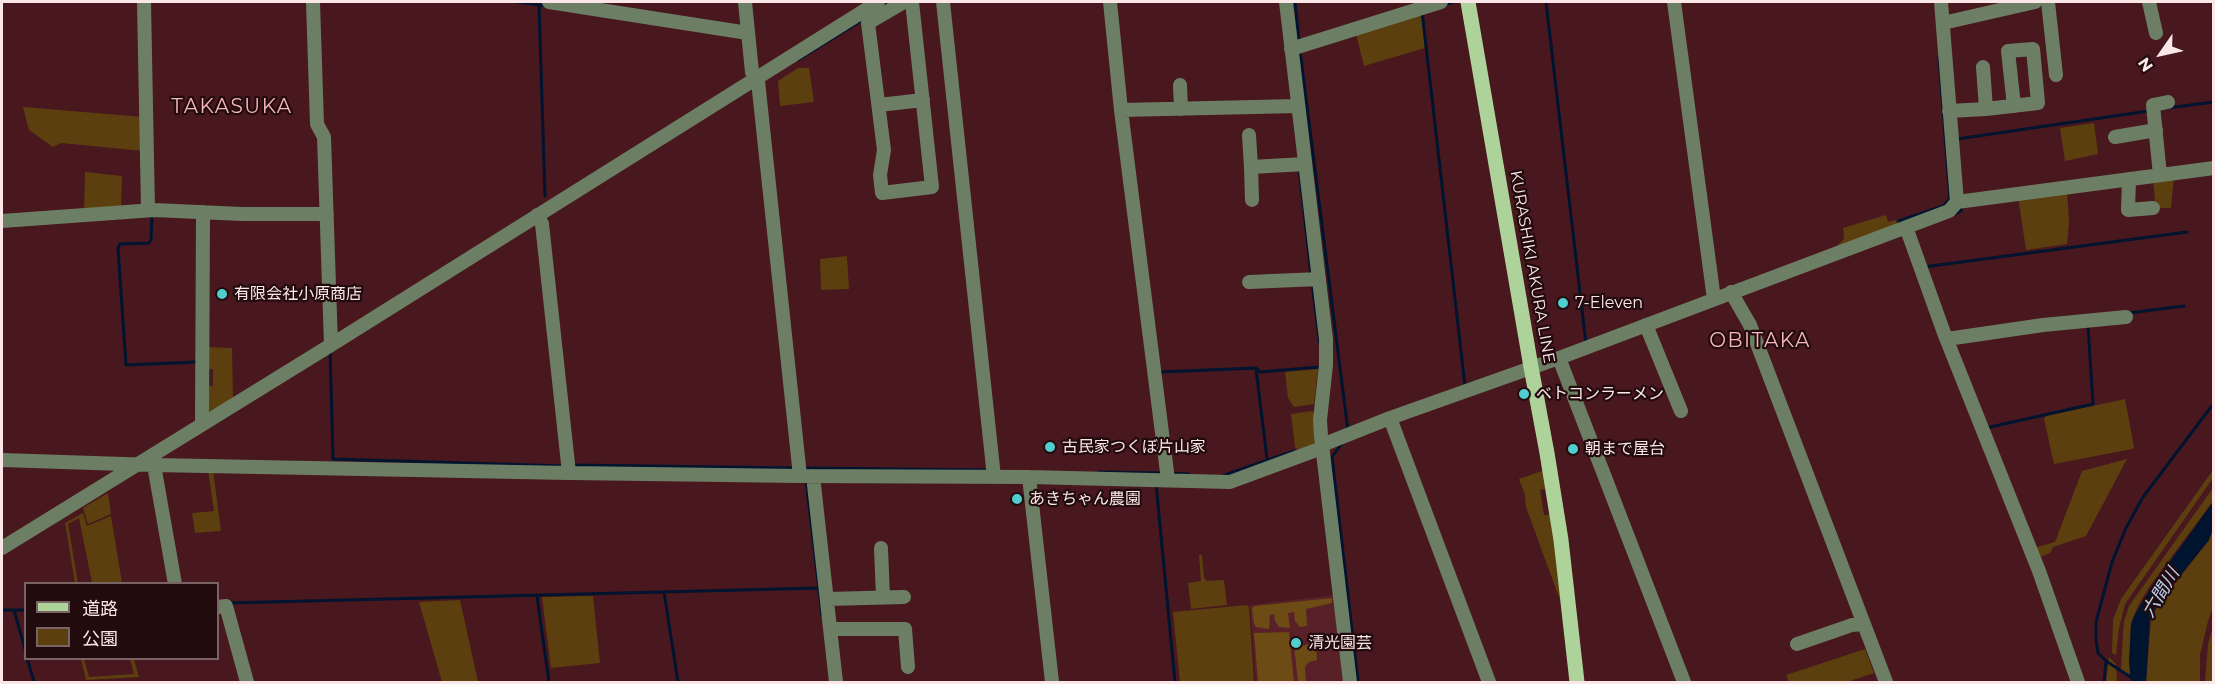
<!DOCTYPE html>
<html>
<head>
<meta charset="utf-8">
<style>
  body { margin:0 }
  #map { position:relative; width:2215px; height:684px; overflow:hidden; background:#49171e; font-family:Montserrat,"Noto Sans JP",sans-serif }
  canvas { display:block }
  .frame { position:absolute; inset:0; border:3px solid #fce7e8; pointer-events:none }
  .legend { position:absolute; left:24px; top:582px; width:195px; height:78px; box-sizing:border-box; background:#220b0d; border:2px solid #796365; margin:0; padding:8px 10px; list-style:none; font-size:18px; color:#fce7e8 }
  .legend li { display:flex; align-items:center; gap:12px; height:30px }
  .legend b { width:30px; border:2px solid #796365 }
  .north { position:absolute; left:2131px; top:24px; width:60px; height:60px; -webkit-text-stroke:4px #220b0d; paint-order:stroke; rotate:236deg; font-size:16px; font-weight:700; line-height:24px; text-align:center; color:#fce7e8 }
  .north::after { content:''; display:block; margin:auto; width:21px; height:27px; background:#fce7e8; clip-path:polygon(50% 0,100% 100%,50% 72%,0 100%) }
</style>
</head>
<body>
<div id="map">
<canvas width="2215" height="684"></canvas>
<div class="frame"></div>
<ul class="legend">
<li><b style="height:8px;background:#add39b"></b>道路</li>
<li><b style="height:16px;background:#5c3f0e"></b>公園</li>
</ul>
<div class="north">N</div>
</div>
<script>
const c = document.querySelector('canvas').getContext('2d');
c.lineJoin = 'round';
function paint(path, color) { c.fillStyle = color; c.fill(path, 'evenodd'); }
const shape = rows => new Path2D(rows.map(r => 'M' + r).join(''));
function stroke(path, color, width, dash) { c.strokeStyle = color; c.lineWidth = width; c.lineCap = dash ? 'butt' : 'round'; c.setLineDash(dash || []); c.stroke(path); }
function write(font, color, halo, rows, align = 'center') {
  c.font = font + ' Montserrat,"Noto Sans JP",sans-serif'; c.lineWidth = 4.5; c.setLineDash([]); c.textBaseline = 'middle'; c.strokeStyle = halo; c.fillStyle = color; for (const [text, x, y, turn = 0] of rows) {
    c.save(); c.translate(x, y); c.rotate((+turn || 0) * Math.PI / 180); c.textAlign = isNaN(turn) ? turn : align; if (halo) c.strokeText(text, 0, 0); c.fillText(text, 0, 0); c.restore();
  }
}
paint(shape([
  [1333,595,1344,682,1256,682,1250,605]
]), '#592028');
paint(shape([
  [1421,14,1425,48,1364,66,1356,34],
  [798,68,809,68,814,102,780,106,778,81],
  [23,107,143,117,143,151,61,143,53,147,29,130],
  [2094,123,2098,154,2065,161,2060,128],
  [85,172,122,176,121,209,84,211],
  [2174,176,2171,208,2158,208,2155,202,2153,178],
  [2067,191,2069,221,2067,244,2026,250,2018,196],
  [1886,215,1888,222,1896,220,1897,225,1834,249,1844,239,1843,228],
  [847,256,849,289,821,290,820,259],
  [207,347,232,348,233,398,207,416,207,386,213,386,213,369,207,369],
  [1318,369,1314,404,1294,407,1288,398,1285,372],
  [2125,399,2134,447,2132,449,2054,464,2044,419,2046,416],
  [1312,411,1316,414,1315,445,1299,451,1295,447,1291,414],
  [2127,459,2086,536,2053,547,2050,553,2037,558,2034,548,2055,542,2082,471],
  [208,470,213,470,221,531,195,533,192,513,214,511],
  [1545,470,1548,488,1540,490,1544,515,1552,514,1560,600,1526,507,1525,495,1519,479],
  [2213,470,2213,478,2125,604,2119,628,2116,655,2112,653,2113,620,2121,599],
  [2213,488,2213,501,2149,587,2138,606,2131,624,2130,674,2124,673,2121,670,2123,633,2124,621,2129,606],
  [108,493,111,514,88,524,83,508],
  [83,513,87,526,111,516,122,583,92,583,79,518,68,524,78,583,75,583,65,523],
  [2213,529,2213,607,2208,621,2200,655,2200,682,2146,682,2151,619,2159,604,2209,540],
  [1199,555,1202,555,1204,578,1207,581,1224,580,1227,605,1191,609,1188,583,1201,581],
  [593,596,600,663,551,668,542,597],
  [460,600,478,682,442,682,419,602],
  [1247,605,1249,607,1254,682,1180,682,1173,612],
  [2213,626,2213,682,2205,682,2208,644],
  [1865,649,1874,673,1847,682,1789,682,1786,675],
  [2109,657,2116,664,2117,682,2106,682],
  [81,659,84,659,89,677,134,674,130,659,134,659,139,677,86,680]
]), '#5c3f0e');
paint(shape([
  [1332,598,1332,603,1306,609,1307,626,1300,627,1295,621,1294,612,1288,613,1290,628,1279,627,1275,621,1274,614,1270,615,1269,629,1256,627,1254,624,1252,608,1254,606],
  [1289,632,1294,682,1258,682,1254,633],
  [1301,637,1303,646,1316,642,1317,660,1309,662,1305,667,1306,682,1298,681,1293,638]
]), '#6c4b14');
paint(shape([
  [2213,502,2213,528,2209,540,2158,603,2150,619,2146,682,2131,682,2129,662,2131,624,2134,616,2151,588]
]), '#01142f');
stroke(shape([
  [517,2,548,6],
  [1295,2,1299,41],
  [1546,2,1586,344],
  [1445,5,1454,2],
  [539,6,545,196],
  [1422,11,1465,386],
  [1300,51,1348,431],
  [798,60,864,19],
  [2167,108,2214,102],
  [1957,139,2149,111],
  [1299,167,1311,274],
  [152,215,151,240,149,243,120,244,118,248,126,365,198,362],
  [1953,215,1961,211,1962,205],
  [1900,224,1899,221,1943,206,1950,199,1939,58],
  [1924,267,2187,232],
  [1312,283,1320,345],
  [2129,313,2184,306],
  [330,349,333,459,565,466],
  [1256,369,1267,459],
  [1160,372,1256,368,1260,372,1319,367],
  [1986,428,2093,404,2088,326],
  [1342,443,1332,457,1358,682],
  [571,465,795,468],
  [802,468,984,470],
  [1099,472,1164,473],
  [1171,473,1188,474],
  [1222,476,1294,451],
  [806,479,822,615],
  [1156,484,1175,682],
  [664,592,678,682],
  [537,596,549,682],
  [228,603,819,588],
  [2,610,26,610],
  [14,610,26,653],
  [27,658,34,682],
  [2132,678,2106,661,2098,653,2096,640,2096,622,2112,562,2126,528,2143,497,2214,403],
  [2104,682,2106,661]
]), '#01142f', 3);
stroke(shape([
  [144,2,148,210],
  [313,2,317,124,324,137,331,345],
  [549,2,748,33],
  [745,2,752,72,758,81,800,476],
  [904,2,868,23,884,150,880,175,882,193,932,187,912,2],
  [943,2,994,477],
  [1110,2,1121,110,1168,480],
  [1286,2,1326,339,1326,365,1320,420,1321,436,1350,682],
  [1674,2,1714,299],
  [1941,2,1957,202],
  [2048,2,2056,75],
  [2149,2,2156,33],
  [1943,23,2035,2],
  [1291,49,1441,2],
  [1983,67,1986,109],
  [1180,85,1181,109],
  [879,105,923,100],
  [1121,110,1298,106],
  [1949,111,1986,109,2038,103,2033,49,2008,51,2014,106],
  [1249,135,1251,167],
  [2115,137,2156,130],
  [2160,175,2153,105,2168,102],
  [2129,179,2128,210,2153,208],
  [1252,200,1251,167,1305,164],
  [537,215,542,224,569,473],
  [2,221,154,210,242,214,327,214],
  [1906,227,1944,333,2039,571,2078,682],
  [1249,282,1319,279],
  [1731,292,1750,325,1886,682],
  [1646,325,1681,411],
  [1947,339,2043,325,2126,317],
  [1559,358,1684,682],
  [1390,418,1489,682],
  [202,424,203,212],
  [1322,445,1390,418,1559,358,1949,211,1957,202,2214,168],
  [2,460,154,465,569,473,800,476,1029,477,1230,482,1322,448],
  [154,465,175,584],
  [813,476,836,682],
  [1029,477,1052,682],
  [2,548,331,345,878,2],
  [881,548,883,597],
  [827,599,904,597],
  [218,607,226,606,247,682],
  [830,629,905,629,908,667],
  [1797,644,1852,625,1864,624]
]), '#6c7f64', 14);
stroke(shape([
  [1468,2,1531,367,1547,453,1561,540,1577,682]
]), '#add39b', 15);
for (const [x, y, r, color] of [
  [222,294,6,"#52cdcd"],
  [1563,303,6,"#52cdcd"],
  [1524,394,6,"#52cdcd"],
  [1050,447,6,"#52cdcd"],
  [1573,449,6,"#52cdcd"],
  [1017,499,6,"#52cdcd"],
  [1296,643,6,"#52cdcd"]
]) { const dot = new Path2D(); dot.arc(x, y, r, 0, 2 * Math.PI); c.fillStyle = color; c.fill(dot); stroke(dot, '#220b0d', 2); }
write('16px', '#fce7e8', '#220b0d', [
  ["KURASHIKI AKURA LINE",1532,267,80]
]);
write('16px', '#fce7e8', '#220b0d', [
  ["有限会社小原商店",234,294],
  ["7-Eleven",1575,303],
  ["ベトコンラーメン",1536,394],
  ["古民家つくぼ片山家",1062,447],
  ["朝まで屋台",1585,449],
  ["あきちゃん農園",1029,499],
  ["清光園芸",1308,643]
], 'left');
write('italic 18px', '#b9d1f2', '#220b0d', [
  ["六間川",2161,593,-59]
]);
c.letterSpacing = '1.5px';
write('20px', '#f7b6b9', '#220b0d', [
  ["TAKASUKA",232,107],
  ["OBITAKA",1760,341]
]);
c.letterSpacing = '0px';
</script>
</body>
</html>
